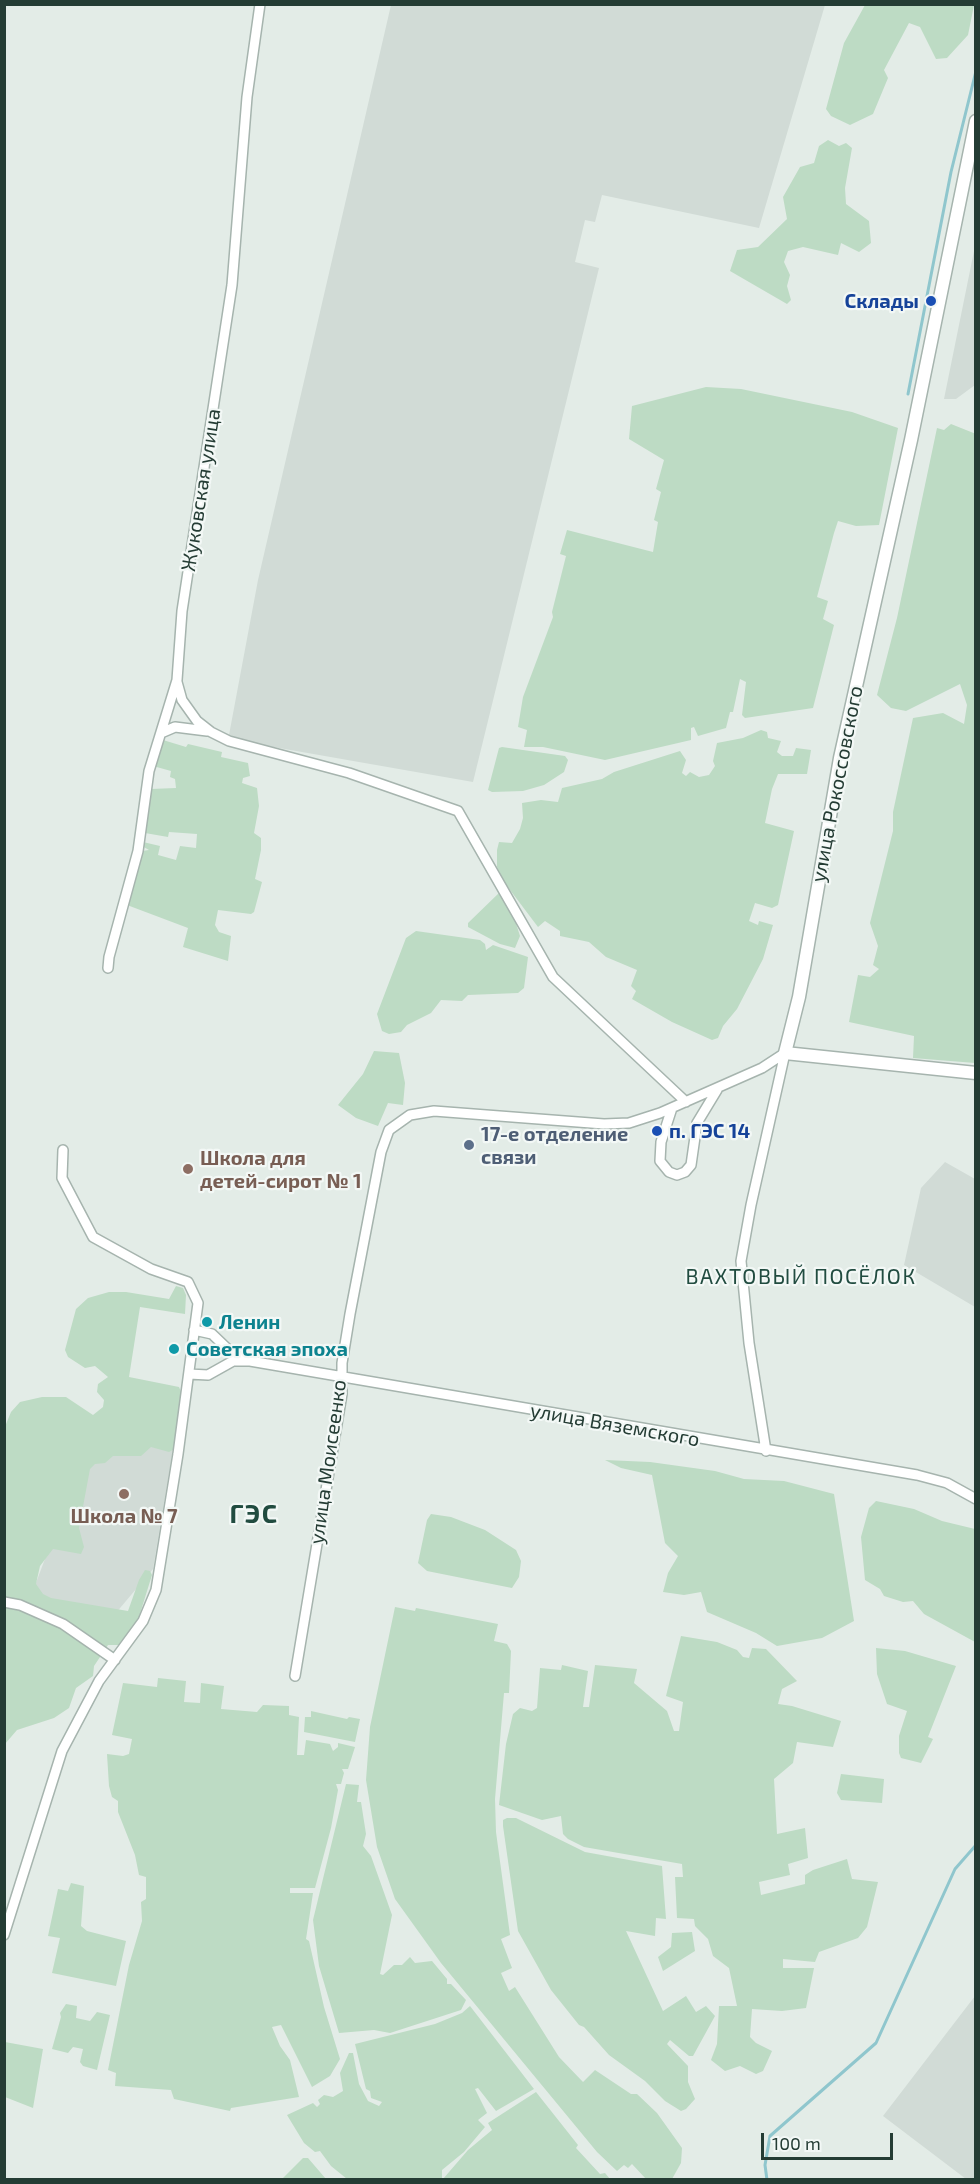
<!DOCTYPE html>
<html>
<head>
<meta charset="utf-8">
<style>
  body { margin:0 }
  #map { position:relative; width:980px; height:2184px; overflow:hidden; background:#e3ece7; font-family:"Exo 2",sans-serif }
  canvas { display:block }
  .frame { position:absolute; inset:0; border:6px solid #243c34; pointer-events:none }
  .scale { position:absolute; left:761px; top:2133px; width:132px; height:27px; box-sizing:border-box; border:3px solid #243c34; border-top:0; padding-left:8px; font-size:18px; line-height:21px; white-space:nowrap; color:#243c34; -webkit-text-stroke:4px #f3f8f6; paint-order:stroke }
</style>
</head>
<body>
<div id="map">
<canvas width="980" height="2184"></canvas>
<div class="frame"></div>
<div class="scale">100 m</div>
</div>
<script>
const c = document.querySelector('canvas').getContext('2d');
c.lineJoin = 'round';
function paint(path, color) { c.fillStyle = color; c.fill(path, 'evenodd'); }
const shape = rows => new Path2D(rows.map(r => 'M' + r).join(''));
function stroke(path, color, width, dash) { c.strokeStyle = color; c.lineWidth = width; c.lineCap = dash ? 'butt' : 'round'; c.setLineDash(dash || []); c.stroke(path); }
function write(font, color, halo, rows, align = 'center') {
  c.font = font + ' "Exo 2",sans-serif'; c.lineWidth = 4.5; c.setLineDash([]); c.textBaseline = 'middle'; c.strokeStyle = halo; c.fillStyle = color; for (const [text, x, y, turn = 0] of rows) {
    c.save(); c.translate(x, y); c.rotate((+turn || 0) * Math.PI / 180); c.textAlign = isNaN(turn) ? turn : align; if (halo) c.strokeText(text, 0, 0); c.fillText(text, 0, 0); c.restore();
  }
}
paint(shape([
  [391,5,825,5,759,228,602,195,595,222,585,220,575,262,599,268,473,782,262,745,229,735,258,580],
  [975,246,975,385,956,399,944,399],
  [945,1162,975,1179,975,1307,904,1265,921,1188],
  [94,1429,174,1442,153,1569,115,1614,31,1596],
  [975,1996,975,2179,966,2179,883,2116]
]), '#d1dbd6');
paint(shape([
  [865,5,974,5,968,35,947,58,936,59,920,27,909,23,884,70,888,78,873,114,850,125,831,116,826,109,844,43],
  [828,140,839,146,846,143,852,148,845,188,846,204,869,221,871,243,859,252,841,243,838,255,803,247,788,251,784,262,790,275,787,286,791,300,787,304,730,271,737,250,758,247,787,219,783,197,800,167,814,163,819,146],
  [706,387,741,389,852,412,898,428,879,525,856,526,838,521,834,533,817,597,828,601,823,619,834,625,813,708,745,718,742,715,746,682,740,679,733,712,730,712,726,728,698,736,694,727,691,728,691,740,605,760,543,747,524,747,527,730,518,727,523,697,553,617,552,612,566,556,560,554,567,530,653,552,658,522,654,520,661,492,656,489,664,460,629,439,632,406],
  [951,424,976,434,975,1063,913,1058,914,1036,849,1022,858,975,870,977,879,969,873,965,878,946,870,923,893,831,893,812,913,718,943,713,964,724,967,705,960,684,906,711,891,708,877,695,897,618,937,428,944,430],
  [761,730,767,732,768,738,781,741,777,752,782,756,793,756,796,748,811,750,807,774,778,774,772,789,765,823,794,831,778,905,772,908,755,903,749,921,758,925,759,921,773,925,763,959,737,1009,723,1026,718,1038,712,1040,672,1022,632,999,636,991,631,986,637,970,606,957,589,942,560,936,560,931,545,921,538,927,504,882,497,867,497,850,499,842,512,843,520,829,523,818,522,803,541,800,558,802,562,788,602,779,614,772,680,751,686,760,682,773,686,776,690,772,699,777,709,775,715,766,713,761,717,743,743,738],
  [163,740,186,747,188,744,222,752,221,757,248,763,250,776,243,778,242,783,257,788,259,806,254,833,261,838,261,850,255,879,262,882,254,912,251,914,218,910,215,925,219,932,231,936,228,961,183,947,188,928,127,905,142,851,149,850,142,846,143,842,160,846,158,855,176,860,180,846,196,848,197,834,169,832,168,837,145,833,151,789,176,788,175,779,170,777,171,771,153,766],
  [502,747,565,756,568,760,564,772,544,785,523,791,492,792,488,790,499,748],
  [500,892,512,911,520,936,515,948,500,944,468,927,468,923],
  [416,931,480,940,485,944,486,950,493,945,528,957,524,988,518,993,468,995,462,1001,441,1000,431,1013,407,1025,401,1032,389,1034,382,1031,377,1014,406,938],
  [374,1051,399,1053,405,1083,403,1105,388,1103,378,1126,356,1118,338,1105,363,1074],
  [176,1286,183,1288,186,1295,185,1314,140,1307,129,1377,179,1387,182,1394,176,1448,169,1452,151,1447,141,1456,113,1456,105,1463,95,1464,90,1469,79,1528,84,1547,81,1554,53,1549,40,1566,36,1584,43,1594,51,1598,128,1611,139,1580,145,1570,150,1571,152,1575,138,1620,120,1645,108,1645,94,1666,93,1676,76,1688,69,1708,54,1718,17,1730,5,1744,4,1429,11,1412,20,1402,42,1397,66,1397,93,1415,103,1407,104,1400,97,1392,98,1384,108,1377,95,1366,85,1368,68,1357,65,1350,76,1309,88,1298,109,1292,126,1292,169,1299],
  [605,1460,650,1462,715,1471,744,1479,784,1481,834,1494,854,1621,822,1638,777,1646,756,1633,707,1612,701,1592,684,1595,663,1592,668,1573,678,1556,665,1543,652,1475,621,1468],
  [876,1501,914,1509,942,1521,975,1529,975,1642,924,1614,913,1601,903,1602,884,1596,880,1589,865,1580,861,1537,869,1508],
  [431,1514,451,1517,485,1530,516,1550,521,1561,519,1577,512,1588,427,1571,418,1563,427,1520],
  [395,1607,415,1611,416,1608,498,1624,494,1641,507,1644,511,1651,509,1693,504,1693,495,1799,496,1832,510,1935,501,1939,512,1968,501,1973,509,1991,515,1987,559,2057,583,2082,595,2070,631,2094,637,2094,657,2113,682,2148,681,2163,672,2179,646,2179,632,2164,628,2168,624,2165,617,2171,597,2152,441,1963,395,1899,377,1847,366,1780,370,1727],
  [681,1636,717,1642,737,1650,743,1657,749,1658,752,1648,766,1649,797,1681,782,1689,778,1704,792,1706,841,1721,833,1747,797,1742,793,1763,774,1779,777,1834,805,1828,808,1858,788,1864,790,1875,759,1882,761,1895,805,1884,805,1875,813,1870,847,1859,852,1879,878,1882,867,1927,858,1938,819,1952,815,1962,783,1959,783,1968,814,1968,806,2008,782,2011,752,2009,750,2037,756,2043,772,2051,763,2071,756,2074,740,2066,725,2071,711,2060,717,2044,719,2006,737,2006,729,1968,713,1956,708,1939,695,1926,694,1919,677,1918,675,1877,683,1877,682,1864,584,1847,568,1839,563,1834,561,1816,542,1820,499,1805,506,1744,513,1714,520,1708,532,1711,537,1708,540,1668,561,1670,562,1665,588,1671,583,1707,589,1707,595,1665,637,1669,634,1683,667,1711,674,1731,679,1731,683,1702,666,1696],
  [876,1648,905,1651,956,1666,928,1737,933,1739,921,1763,901,1758,899,1753,899,1736,907,1711,887,1704,877,1674],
  [158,1678,186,1681,184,1702,200,1703,201,1683,224,1686,221,1709,257,1712,263,1705,289,1706,289,1715,299,1717,297,1755,304,1755,306,1740,330,1744,333,1751,338,1747,338,1743,355,1747,348,1769,342,1769,344,1773,341,1784,336,1784,338,1790,331,1828,315,1888,290,1888,290,1893,313,1893,306,1939,309,1941,324,2007,340,2059,330,2076,312,2087,281,2025,272,2027,280,2046,290,2060,299,2097,231,2108,230,2111,174,2099,171,2090,115,2086,116,2073,108,2070,129,1965,142,1921,141,1902,146,1899,146,1877,139,1875,135,1855,118,1812,118,1801,112,1797,109,1786,107,1754,123,1756,129,1754,132,1739,112,1735,123,1683,157,1687],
  [311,1711,347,1719,349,1717,360,1719,355,1742,304,1732,305,1717,311,1717],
  [841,1774,884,1779,882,1803,841,1800,837,1793],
  [346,1784,359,1785,357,1802,361,1802,366,1834,363,1846,371,1856,392,1915,380,1974,383,1975,394,1965,402,1965,410,1957,415,1963,432,1961,447,1979,447,1984,451,1984,466,2000,461,2010,390,2033,374,2030,339,2033,319,1966,313,1920],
  [507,1818,516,1818,585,1852,662,1866,666,1919,656,1918,655,1936,626,1931,663,2011,686,1996,696,2012,706,2006,715,2016,693,2056,689,2056,670,2040,667,2044,688,2066,688,2082,695,2099,686,2109,681,2111,665,2101,645,2081,609,2055,584,2027,579,2025,551,1990,518,1931,503,1826,503,1820],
  [71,1883,84,1886,81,1926,87,1931,126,1941,116,1986,52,1973,60,1938,48,1936,58,1889,68,1891],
  [692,1932,695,1951,663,1971,658,1957,671,1947,672,1933],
  [66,2004,77,2006,76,2018,90,2021,97,2012,110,2015,97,2070,83,2066,80,2062,83,2049,73,2047,68,2053,52,2049,61,2017,60,2013],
  [470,2006,534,2089,496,2111,478,2088,475,2089,487,2113,478,2120,485,2127,464,2152,442,2170,442,2179,347,2179,331,2166,320,2151,315,2152,304,2143,287,2115,313,2103,317,2107,320,2104,318,2100,324,2095,333,2097,343,2091,340,2073,349,2053,353,2053,359,2084,368,2101,379,2106,382,2102,371,2098,370,2091,366,2089,355,2044,435,2024,462,2013],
  [5,2042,43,2049,33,2108,5,2097],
  [536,2092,578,2145,576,2148,600,2174,605,2173,610,2179,443,2179,468,2150,492,2130,488,2123],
  [303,2158,308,2158,326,2179,282,2179]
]), '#bddbc4');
stroke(shape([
  [908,394,951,172,976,71],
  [767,2180,765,2165,770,2136,876,2043,955,1869,976,1845]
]), '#8fc6cd', 3);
const minor = shape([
  [177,682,182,700,197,721,211,732,229,741,349,773,458,811,553,977,686,1102],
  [161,733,175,727,207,731],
  [108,968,109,957,138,851,149,771,177,680,182,611,232,285,247,97,260,4],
  [672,1108,661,1142,660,1161,669,1172,677,1175,685,1172,691,1165,697,1123,717,1090],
  [194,1330,212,1334,234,1355,245,1359],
  [189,1374,208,1375,233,1361,250,1361,917,1475,947,1483,976,1499],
  [766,1451,749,1343,741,1261,751,1205,785,1053],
  [4,1602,20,1605,63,1624,115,1660],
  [295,1676,342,1394,342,1363,350,1314,381,1152,389,1130,410,1115,434,1111,604,1124,629,1123,660,1113,762,1068,785,1053],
  [4,1935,62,1751,99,1681,143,1621,156,1590,178,1454,198,1303,188,1282,151,1269,93,1237,62,1178,63,1150]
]);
const tertiary = shape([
  [976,121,911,440,840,758,799,997,785,1053,976,1073]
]);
stroke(minor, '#a6b4ae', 12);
stroke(tertiary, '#a6b4ae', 15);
stroke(minor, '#fff', 9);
stroke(tertiary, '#fff', 12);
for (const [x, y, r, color] of [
  [931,301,6,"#1a4fb4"],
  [657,1131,6,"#1a4fb4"],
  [469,1145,6,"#5c6f8a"],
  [188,1169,6,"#8d6e63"],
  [207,1322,6,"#0f9aa8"],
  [174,1349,6,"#0f9aa8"],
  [124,1494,6,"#8d6e63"]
]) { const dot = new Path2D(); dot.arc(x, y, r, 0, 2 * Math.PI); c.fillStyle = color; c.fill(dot); stroke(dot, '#f3f8f6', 2); }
write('bold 20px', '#164399', '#f3f8f6', [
  ["Склады",919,301],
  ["п. ГЭС 14",669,1131,"left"]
], 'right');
write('20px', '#243c34', '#f3f8f6', [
  ["Жуковская улица",201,490,-81],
  ["улица Рокоссовского",837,784,-79],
  ["улица Вяземского",615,1425,10],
  ["улица Моисеенко",328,1462,-82]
]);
write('bold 20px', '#4e5e75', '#f3f8f6', [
  ["17-е отделение",481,1134],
  ["связи",481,1157]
], 'left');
write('bold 20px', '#785e54', '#f3f8f6', [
  ["Школа для",200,1158],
  ["детей-сирот № 1",200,1181],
  ["Школа № 7",124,1516,"center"]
], 'left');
write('bold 20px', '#0d838f', '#f3f8f6', [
  ["Ленин",219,1322],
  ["Советская эпоха",186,1349]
], 'left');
c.letterSpacing = '1.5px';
write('21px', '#214c40', '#f3f8f6', [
  ["ВАХТОВЫЙ ПОСЁЛОК",801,1277]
]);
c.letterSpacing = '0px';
c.letterSpacing = '1.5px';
write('bold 26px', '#214c40', '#f3f8f6', [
  ["ГЭС",254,1514]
]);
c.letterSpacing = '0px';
</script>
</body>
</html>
